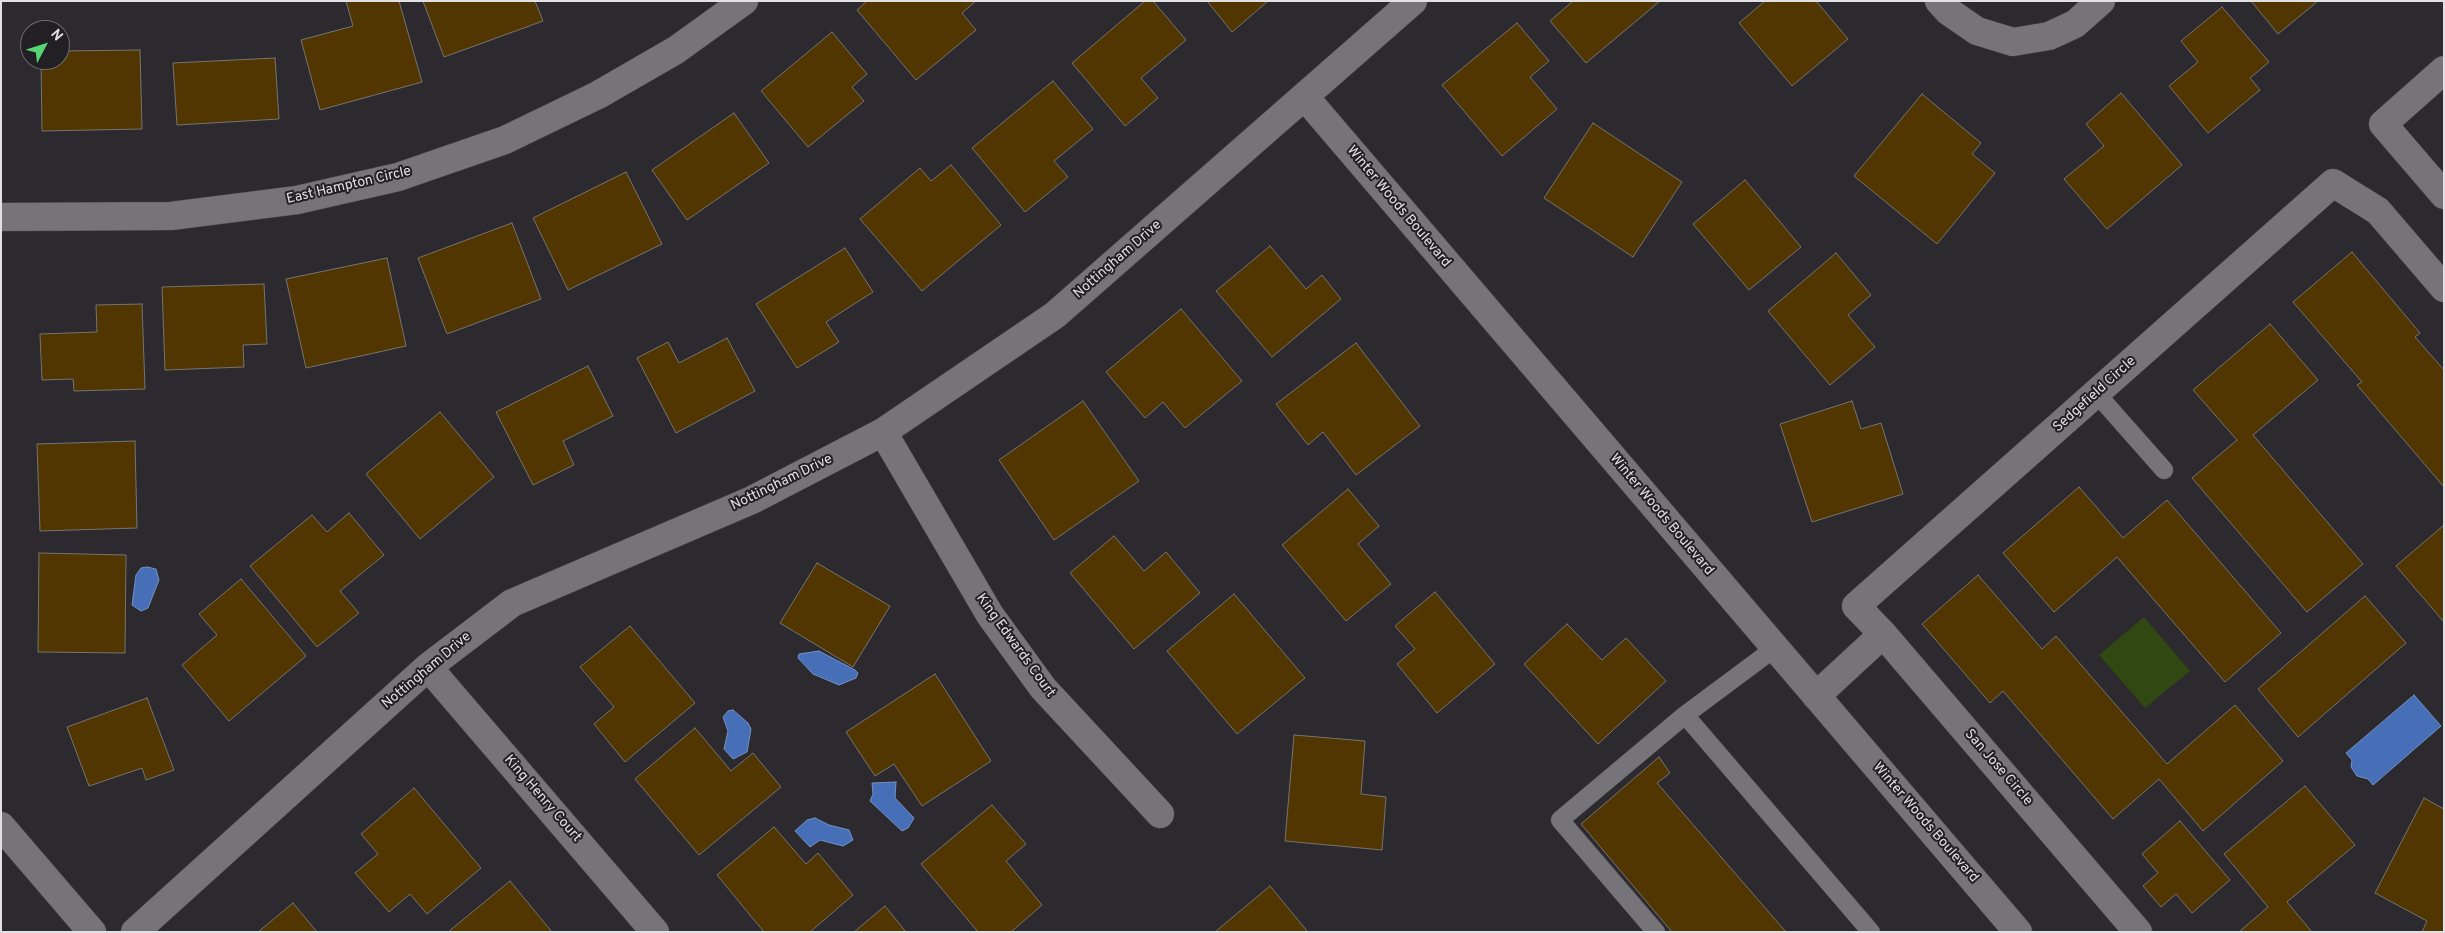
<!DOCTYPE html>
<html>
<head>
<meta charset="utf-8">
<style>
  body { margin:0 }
  #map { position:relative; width:2445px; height:933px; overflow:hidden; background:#2c2a2e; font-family:Overpass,sans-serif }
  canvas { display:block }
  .frame { position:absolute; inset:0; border:2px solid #e1e0e2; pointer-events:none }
  .north { position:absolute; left:20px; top:20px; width:50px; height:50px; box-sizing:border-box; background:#222024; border:1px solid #6e6d70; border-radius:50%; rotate:50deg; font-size:14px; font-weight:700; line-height:20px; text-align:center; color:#e1e0e2 }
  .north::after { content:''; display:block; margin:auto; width:18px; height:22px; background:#55d672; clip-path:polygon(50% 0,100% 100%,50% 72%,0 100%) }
</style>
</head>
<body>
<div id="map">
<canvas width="2445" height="933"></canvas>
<div class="frame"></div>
<div class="north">N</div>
</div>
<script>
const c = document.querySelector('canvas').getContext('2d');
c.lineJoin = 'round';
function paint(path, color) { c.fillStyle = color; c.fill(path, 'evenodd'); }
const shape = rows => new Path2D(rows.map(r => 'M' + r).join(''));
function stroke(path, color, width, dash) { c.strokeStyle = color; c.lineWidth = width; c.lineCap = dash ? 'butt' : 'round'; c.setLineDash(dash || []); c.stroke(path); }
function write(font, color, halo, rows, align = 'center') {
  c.font = font + ' Overpass,sans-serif'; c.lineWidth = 4; c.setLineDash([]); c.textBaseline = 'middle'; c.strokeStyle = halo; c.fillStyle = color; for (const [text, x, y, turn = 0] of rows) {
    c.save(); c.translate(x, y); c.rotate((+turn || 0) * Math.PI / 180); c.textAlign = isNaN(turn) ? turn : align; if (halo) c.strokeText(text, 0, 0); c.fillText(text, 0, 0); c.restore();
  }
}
paint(shape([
  [2144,617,2190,671,2145,708,2099,655]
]), '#314812');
const water = shape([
  [147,567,156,569,159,580,148,608,141,611,132,605,136,575,141,568,147,567],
  [819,651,855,670,858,673,856,678,839,685,813,674,798,658,799,654,819,651],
  [2414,695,2441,726,2373,785,2368,779,2357,776,2351,767,2352,760,2346,753,2414,695],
  [733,710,748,723,751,729,747,752,733,759,724,749,728,731,723,717,728,711,733,710],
  [896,782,895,798,914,818,908,828,902,831,870,801,873,794,872,783,896,782],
  [815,818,829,825,849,830,853,840,843,846,820,840,810,847,795,831,807,820,815,818]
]);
paint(water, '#476fb8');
stroke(water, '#7591c5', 1);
const building = shape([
  [346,1,399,1,422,82,320,110,301,40,353,26,346,1],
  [423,1,535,1,543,21,444,57,423,1],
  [867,1,976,1,962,13,976,30,916,80,857,10,867,1],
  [1145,1,1153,1,1186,40,1141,78,1158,98,1125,126,1072,63,1145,1],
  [1207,1,1268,1,1232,32,1207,1],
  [1573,1,1660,1,1586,63,1550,21,1573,1],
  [1765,1,1816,1,1848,39,1792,86,1739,23,1765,1],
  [2251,1,2318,1,2278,34,2251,1],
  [2222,7,2269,62,2250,78,2260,90,2208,133,2169,86,2198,62,2181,41,2222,7],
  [1517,23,1549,61,1530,77,1557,109,1502,156,1442,85,1517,23],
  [832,32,867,74,852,87,864,101,808,147,761,91,832,32],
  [140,50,142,129,42,131,41,60,60,60,60,51,140,50],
  [275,58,279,119,177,125,173,63,275,58],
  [1053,81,1093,129,1054,161,1068,177,1025,212,972,148,1053,81],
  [2121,93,2182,165,2107,229,2064,179,2104,146,2086,124,2121,93],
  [1922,94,1981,143,1972,154,1995,173,1937,244,1854,176,1922,94],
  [734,113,769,163,687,220,652,170,734,113],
  [1593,123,1682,182,1633,257,1544,198,1593,123],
  [951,165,1001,225,922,291,860,219,920,168,931,181,951,165],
  [626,172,662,244,568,290,533,218,626,172],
  [1745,180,1801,247,1749,290,1693,224,1745,180],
  [512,223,541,299,447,334,418,258,512,223],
  [1270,246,1306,289,1322,275,1341,299,1272,357,1216,291,1270,246],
  [845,248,873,292,826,322,839,342,797,368,756,304,845,248],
  [2352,252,2420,333,2415,337,2444,370,2444,487,2357,385,2362,382,2293,302,2352,252],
  [1836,253,1871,295,1848,315,1875,347,1830,385,1768,311,1836,253],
  [387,258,406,346,306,368,286,279,387,258],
  [264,284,267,344,243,345,244,367,165,370,162,287,264,284],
  [142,304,145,389,74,391,73,379,42,380,40,334,97,332,96,305,142,304],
  [1181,309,1242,381,1185,428,1163,402,1145,418,1106,372,1181,309],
  [2270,324,2318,380,2253,435,2363,564,2307,612,2192,478,2237,440,2193,390,2270,324],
  [727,338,755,391,676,433,637,358,668,342,679,363,727,338],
  [1356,343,1420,426,1356,475,1323,432,1308,445,1276,404,1356,343],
  [588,366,613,416,563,441,574,465,533,485,496,412,588,366],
  [1083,401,1139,481,1054,540,999,460,1083,401],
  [1852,401,1861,429,1881,423,1903,494,1812,522,1780,424,1852,401],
  [440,412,494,477,420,539,366,474,440,412],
  [135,441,137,528,40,531,37,444,135,441],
  [2079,487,2123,538,2167,500,2281,633,2225,682,2117,557,2054,612,2003,553,2079,487],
  [1348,489,1379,526,1358,544,1391,584,1346,621,1282,545,1348,489],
  [349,513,384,555,340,591,359,613,317,647,250,566,312,515,327,532,349,513],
  [2444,525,2444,621,2443,621,2396,566,2444,525],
  [1114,536,1144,571,1166,552,1200,593,1134,649,1070,573,1114,536],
  [39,553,126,555,125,653,38,652,39,553],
  [817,563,890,606,853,667,780,623,817,563],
  [1978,575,2042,649,2056,636,2167,764,2235,705,2283,761,2203,831,2159,779,2113,819,2003,691,1990,703,1922,624,1978,575],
  [241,579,306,656,229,721,182,665,217,635,199,614,241,579],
  [1435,592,1495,664,1437,713,1397,664,1415,649,1395,626,1435,592],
  [1234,594,1305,678,1237,734,1167,651,1234,594],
  [2365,596,2406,643,2298,737,2258,689,2365,596],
  [1567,624,1602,660,1626,638,1666,681,1598,744,1524,664,1567,624],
  [630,626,695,703,625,762,594,724,614,707,580,667,630,626],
  [935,674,991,761,922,806,894,764,875,776,846,732,935,674],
  [147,698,174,770,146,780,142,768,89,786,67,727,147,698],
  [695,728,731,771,753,753,781,787,699,855,635,779,695,728],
  [1294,735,1365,741,1361,794,1386,797,1382,850,1285,841,1294,735],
  [1659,757,1670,773,1657,783,1786,932,1672,932,1581,824,1659,757],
  [2305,786,2355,845,2287,902,2312,932,2239,932,2268,907,2224,854,2305,786],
  [414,788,481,868,427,914,410,894,389,912,355,873,378,854,361,834,414,788],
  [2424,798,2444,809,2444,932,2422,932,2427,921,2375,893,2424,798],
  [992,805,1026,844,1006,861,1042,905,1011,932,978,932,921,864,992,805],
  [2180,821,2230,880,2192,913,2176,894,2161,907,2143,886,2158,873,2142,854,2180,821],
  [774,827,806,864,818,853,853,895,810,932,764,932,717,875,774,827],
  [510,881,552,932,448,932,510,881],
  [1270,886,1308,932,1215,932,1270,886],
  [293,903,317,932,258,932,293,903],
  [885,906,906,932,854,932,885,906]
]);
paint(building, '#513601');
stroke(building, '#777470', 1);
const lane = shape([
  [2096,393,2164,470],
  [1685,715,1871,932],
  [1656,932,1560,820,1685,715,1775,648]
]);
const street = shape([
  [1939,1,1948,11,1977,31,2013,42,2049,36,2075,24,2101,1],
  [2444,70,2383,124,2444,195],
  [1305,97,2018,932],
  [1,217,171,216,297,200,398,177,505,140,598,95,676,50,744,1],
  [883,432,990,615,1043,688,1160,814],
  [428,667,655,932],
  [1816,696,1883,634],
  [1,826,92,932],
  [135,932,428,667,512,603,752,500,883,432,1055,315,1413,1],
  [2138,932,1883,634,1856,606,2333,183,2378,211,2444,288]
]);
stroke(lane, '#49484b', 19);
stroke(street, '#49484b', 29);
stroke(lane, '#767478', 18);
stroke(street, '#767478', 28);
write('14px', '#e1e0e2', '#222024', [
  ["East Hampton Circle",349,186,-13],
  ["Winter Woods Boulevard",1398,207,50],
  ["Nottingham Drive",1118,260,-41],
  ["Sedgefield Circle",2095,395,-42],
  ["Nottingham Drive",782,483,-26],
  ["Winter Woods Boulevard",1661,515,50],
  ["King Edwards Court",1015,646,54],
  ["Nottingham Drive",427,671,-40],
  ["San Jose Circle",1998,768,49],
  ["King Henry Court",542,799,49],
  ["Winter Woods Boulevard",1925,823,49]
]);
</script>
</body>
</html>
